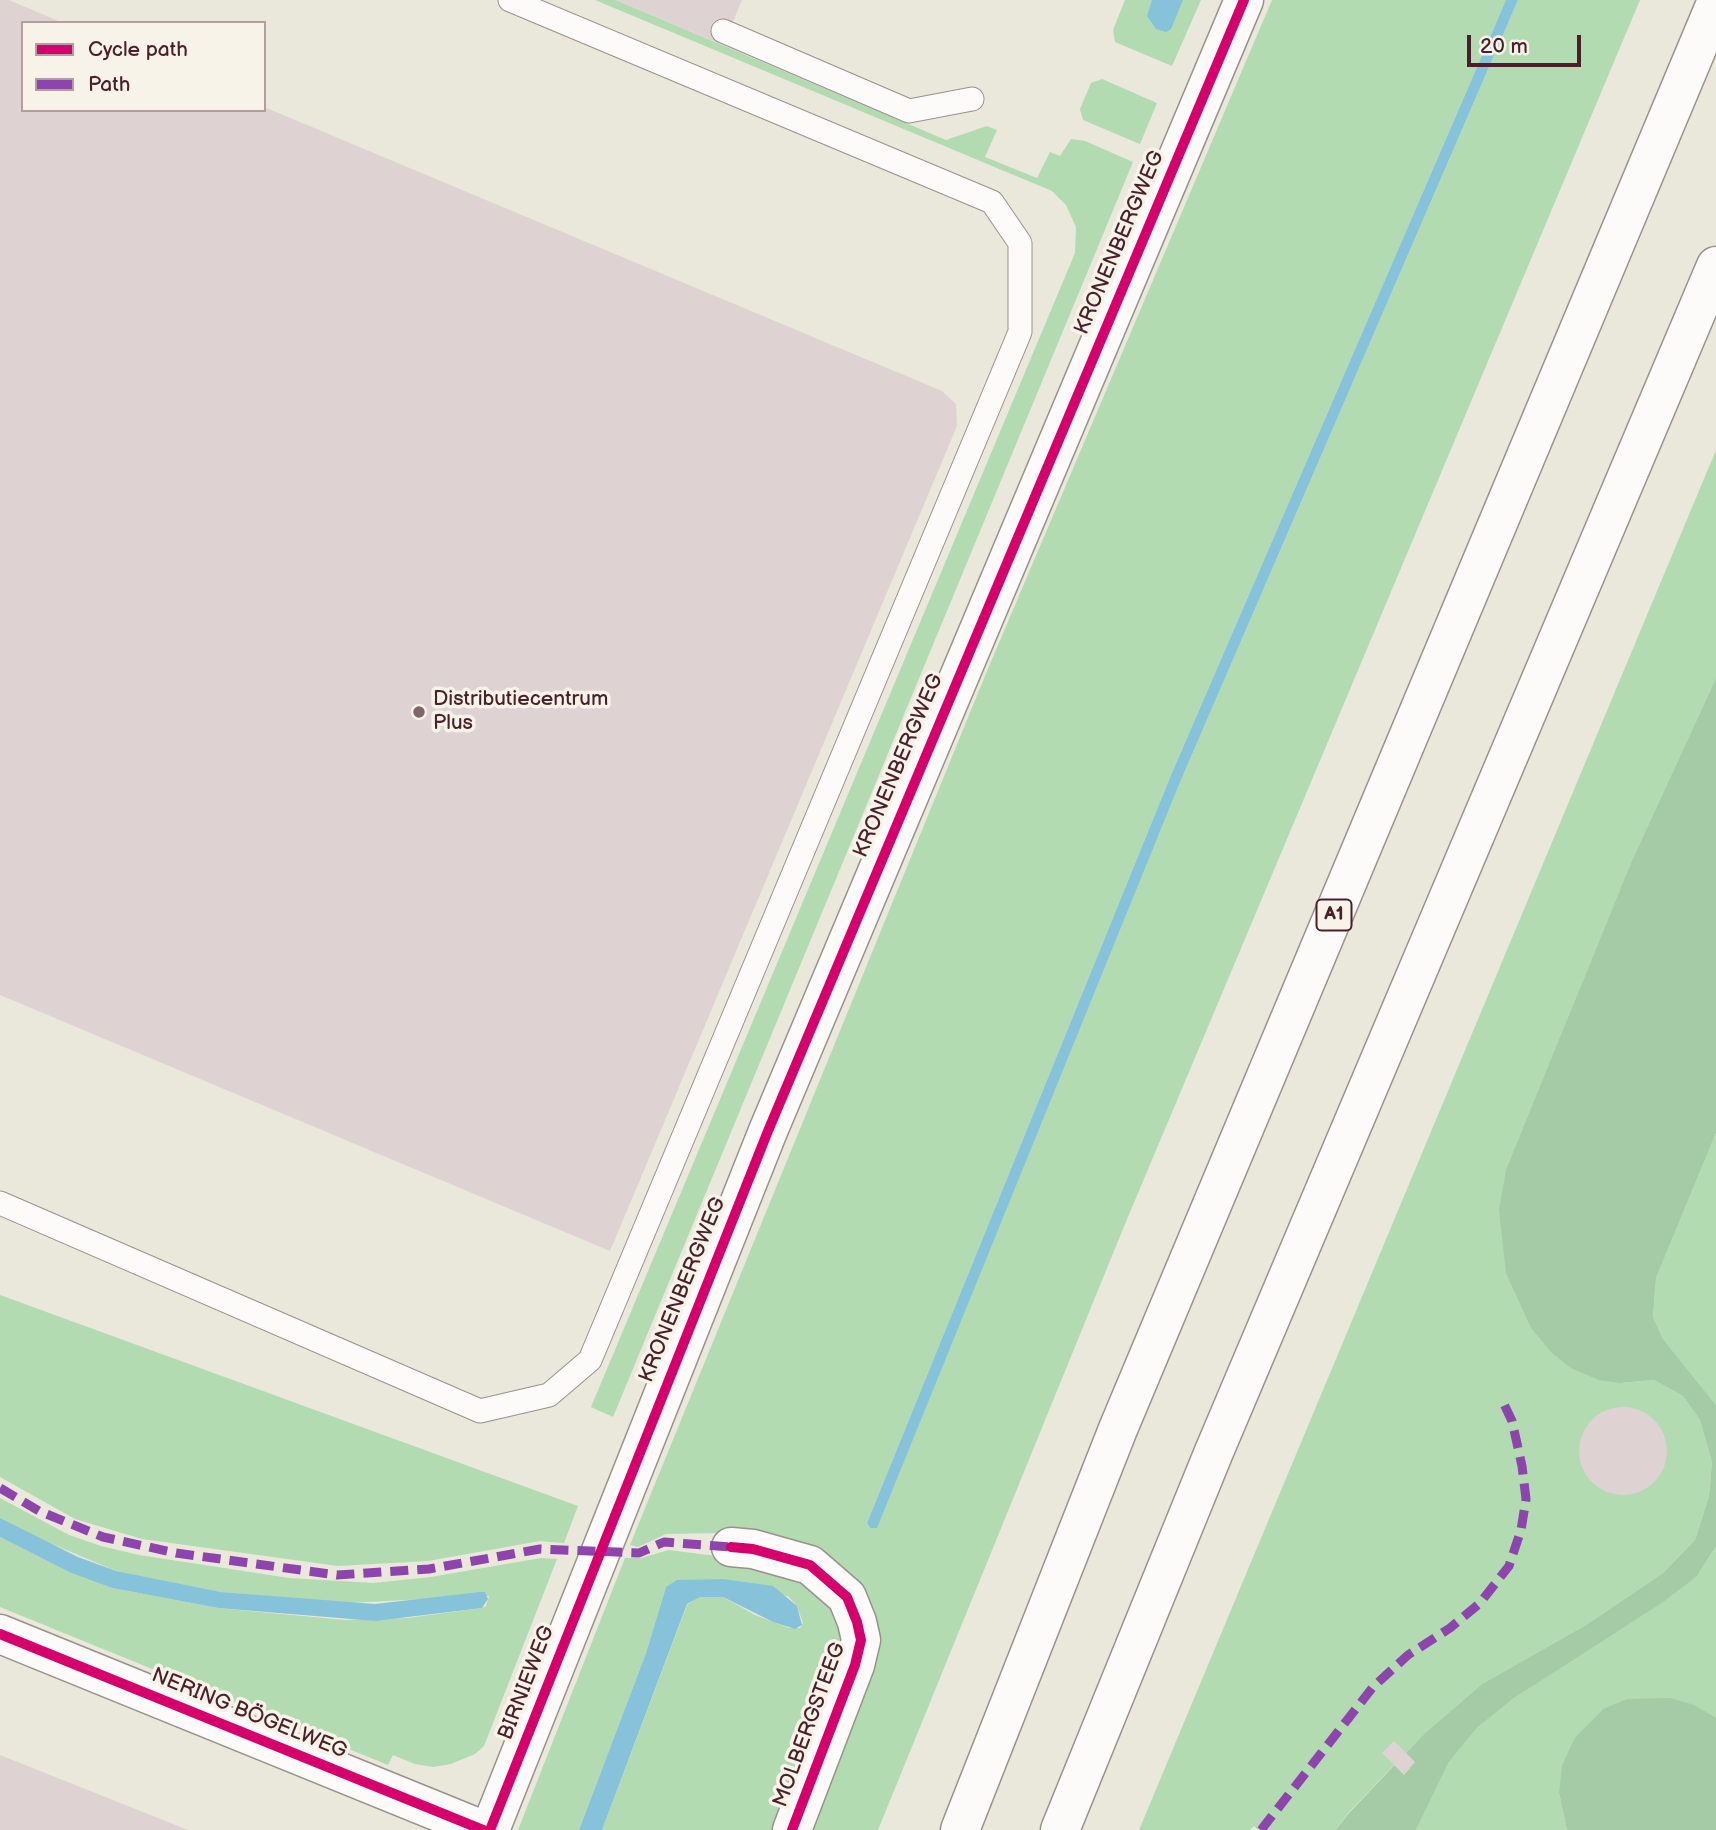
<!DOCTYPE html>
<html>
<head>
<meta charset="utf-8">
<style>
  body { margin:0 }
  #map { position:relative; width:1716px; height:1830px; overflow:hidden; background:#eae7db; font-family:"Balsamiq Sans",sans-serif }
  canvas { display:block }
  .legend { position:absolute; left:21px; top:21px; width:245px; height:91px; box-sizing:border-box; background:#f7f3e8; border:2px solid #b29e9c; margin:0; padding:9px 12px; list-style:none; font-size:21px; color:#4a1f2b }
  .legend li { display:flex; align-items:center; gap:14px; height:35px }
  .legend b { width:35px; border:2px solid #b29e9c }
  .scale { position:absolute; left:1467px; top:35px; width:114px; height:32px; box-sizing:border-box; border:4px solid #4a1f2b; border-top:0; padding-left:9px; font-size:21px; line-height:24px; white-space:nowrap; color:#4a1f2b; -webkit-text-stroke:5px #f7f3e8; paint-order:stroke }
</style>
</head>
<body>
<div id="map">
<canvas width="1716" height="1830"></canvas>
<ul class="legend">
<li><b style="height:9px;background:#d6006c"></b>Cycle path</li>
<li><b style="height:9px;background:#8e44ad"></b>Path</li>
</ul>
<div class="scale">20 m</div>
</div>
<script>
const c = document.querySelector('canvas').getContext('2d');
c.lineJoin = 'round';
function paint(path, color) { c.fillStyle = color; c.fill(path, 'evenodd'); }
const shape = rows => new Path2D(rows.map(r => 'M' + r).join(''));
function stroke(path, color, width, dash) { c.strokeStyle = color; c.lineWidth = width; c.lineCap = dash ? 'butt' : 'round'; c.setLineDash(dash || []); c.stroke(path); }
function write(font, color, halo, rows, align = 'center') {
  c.font = font + ' "Balsamiq Sans",sans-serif'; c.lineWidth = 7; c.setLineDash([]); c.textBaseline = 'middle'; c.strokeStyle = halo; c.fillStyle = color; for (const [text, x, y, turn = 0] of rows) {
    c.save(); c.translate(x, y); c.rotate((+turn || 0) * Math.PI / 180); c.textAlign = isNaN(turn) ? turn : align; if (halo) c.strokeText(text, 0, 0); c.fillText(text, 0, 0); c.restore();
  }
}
paint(shape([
  [595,0,616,0,946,140,987,126,997,130,985,157,1037,178,1050,152,1060,156,1071,139,1085,141,1133,162,613,1417,591,1407,1075,253,1076,227,1066,205,1052,191],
  [1125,0,1201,0,1172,66,1115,42,1113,30],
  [1272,0,1506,0,1171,775,867,1523,870,1528,877,1527,1181,780,1518,0,1640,0,1125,1224,878,1830,803,1830,869,1621,719,1533,666,1534,638,1547,630,1545,987,671],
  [1102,79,1157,103,1140,144,1083,120,1080,109,1091,83],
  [1716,450,1716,678,1634,856,1620,1383,1654,1380,1683,1396,1700,1420,1712,1462,1709,1496,1695,1540,1663,1573,1586,1625,1482,1684,1425,1733,1349,1812,1336,1830,1258,1830,1254,1826,1250,1830,1139,1830],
  [1716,1133,1716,1405,1663,1339,1653,1317,1656,1278],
  [0,1295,578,1506,564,1543,540,1541,428,1561,338,1566,142,1539,75,1519,0,1477],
  [0,1498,69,1535,101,1546,139,1555,289,1578,373,1583,431,1577,541,1558,557,1559,484,1746,475,1754,451,1764,433,1767,415,1764,393,1755,388,1765,0,1607,0,1537,71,1573,112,1588,218,1608,345,1620,407,1618,482,1608,486,1606,489,1596,346,1603,221,1592,163,1581,116,1571,38,1538,0,1518],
  [1716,1546,1716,1718,1603,1709,1575,1737,1559,1793,1567,1830,1416,1830,1449,1762,1477,1728,1514,1698,1697,1576],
  [669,1550,716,1556,797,1573,848,1627,782,1830,602,1830,687,1605,700,1596,723,1597,755,1615,789,1628,800,1628,803,1623,797,1606,788,1596,666,1587,646,1653,579,1830,518,1830,625,1558,641,1558]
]), '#b2dbb2');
paint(shape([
  [1716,678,1716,1133,1656,1278,1653,1317,1663,1339,1716,1405,1716,1546,1697,1576,1663,1602,1514,1698,1477,1728,1449,1762,1416,1830,1336,1830,1349,1813,1425,1733,1482,1684,1586,1625,1663,1573,1695,1540,1709,1496,1712,1462,1700,1420,1683,1396,1654,1380,1620,1383,1599,1380,1571,1368,1552,1353,1531,1328,1506,1273,1499,1210,1506,1170,1634,856],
  [1670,1698,1694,1705,1716,1718,1716,1830,1567,1830,1559,1793,1562,1766,1575,1737,1603,1709,1627,1699]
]), '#a4caa6');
paint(shape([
  [1152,0,1183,0,1171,29,1166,32,1156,29,1147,16],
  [1506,0,1518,0,1181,780,877,1528,870,1528,867,1523,1171,775],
  [0,1518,78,1557,116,1571,221,1592,375,1604,480,1592,485,1592,488,1599,482,1608,375,1621,218,1608,112,1588,71,1573,0,1537],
  [723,1579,773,1586,797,1606,802,1625,795,1629,773,1622,723,1597,700,1597,687,1604,602,1830,579,1830,646,1653,666,1587,677,1580]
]), '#86c3da');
paint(shape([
  [0,0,9,0,63,23,23,23,23,110,264,110,264,107,942,391,956,404,957,426,610,1251,0,995],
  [616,0,742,0,723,45],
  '1579 1451a44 44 0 1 1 88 0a44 44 0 1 1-88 0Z',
  [1394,1741,1415,1762,1404,1775,1382,1753],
  [0,1755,188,1830,0,1830]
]), '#ded3d2');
const lane = shape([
  [723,31,909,111,972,99],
  [0,1203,480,1411,549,1395,590,1360,1020,332,1020,243,992,202,510,0]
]);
const street = shape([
  [731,1547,753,1549,810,1565,847,1597,857,1622,861,1640,855,1665,792,1830],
  [0,1634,483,1830],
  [490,1830,768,1131,1244,0]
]);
const highway = shape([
  [960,1830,1118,1429,1716,3],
  [1060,1830,1213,1454,1716,266]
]);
stroke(lane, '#99918c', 25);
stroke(street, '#99918c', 41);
stroke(highway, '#99918c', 41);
stroke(lane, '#fcfbfa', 23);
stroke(street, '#fcfbfa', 38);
stroke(highway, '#fcfbfa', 38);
stroke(shape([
  [0,1488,39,1511,103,1537,176,1553,337,1575,429,1569,540,1549,639,1553,664,1542,731,1547],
  [1261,1830,1373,1687,1408,1655,1450,1628,1480,1603,1509,1566,1521,1530,1526,1499,1522,1466,1512,1421,1503,1402]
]), '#8e44ad', 9, [18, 9]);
stroke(shape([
  [731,1547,753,1549,810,1565,847,1597,857,1622,861,1640,855,1665,792,1830],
  [0,1634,483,1830],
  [490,1830,768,1131,1244,0]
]), '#d6006c', 10);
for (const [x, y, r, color] of [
  [419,712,7,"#826569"]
]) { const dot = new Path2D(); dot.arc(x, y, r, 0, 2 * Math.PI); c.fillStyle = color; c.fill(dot); stroke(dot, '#f7f3e8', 2.5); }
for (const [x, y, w] of [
  [1334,915,35]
]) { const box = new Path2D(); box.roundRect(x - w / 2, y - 15.5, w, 31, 5); c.fillStyle = '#f7f3e8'; c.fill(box); stroke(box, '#4a1f2b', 2); }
write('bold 19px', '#4a1f2b', null, [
  ["A1",1334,915]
]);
write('21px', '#4a1f2b', '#f7f3e8', [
  ["KRONENBERGWEG",1120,243,-67],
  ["KRONENBERGWEG",899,766,-67],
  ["KRONENBERGWEG",683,1290,-68],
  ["BIRNIEWEG",527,1683,-69],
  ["NERING BÖGELWEG",249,1714,22],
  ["MOLBERGSTEEG",810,1725,-70]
]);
write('21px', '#4a1f2b', '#f7f3e8', [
  ["Distributiecentrum",433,700],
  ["Plus",433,724]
], 'left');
</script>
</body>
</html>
